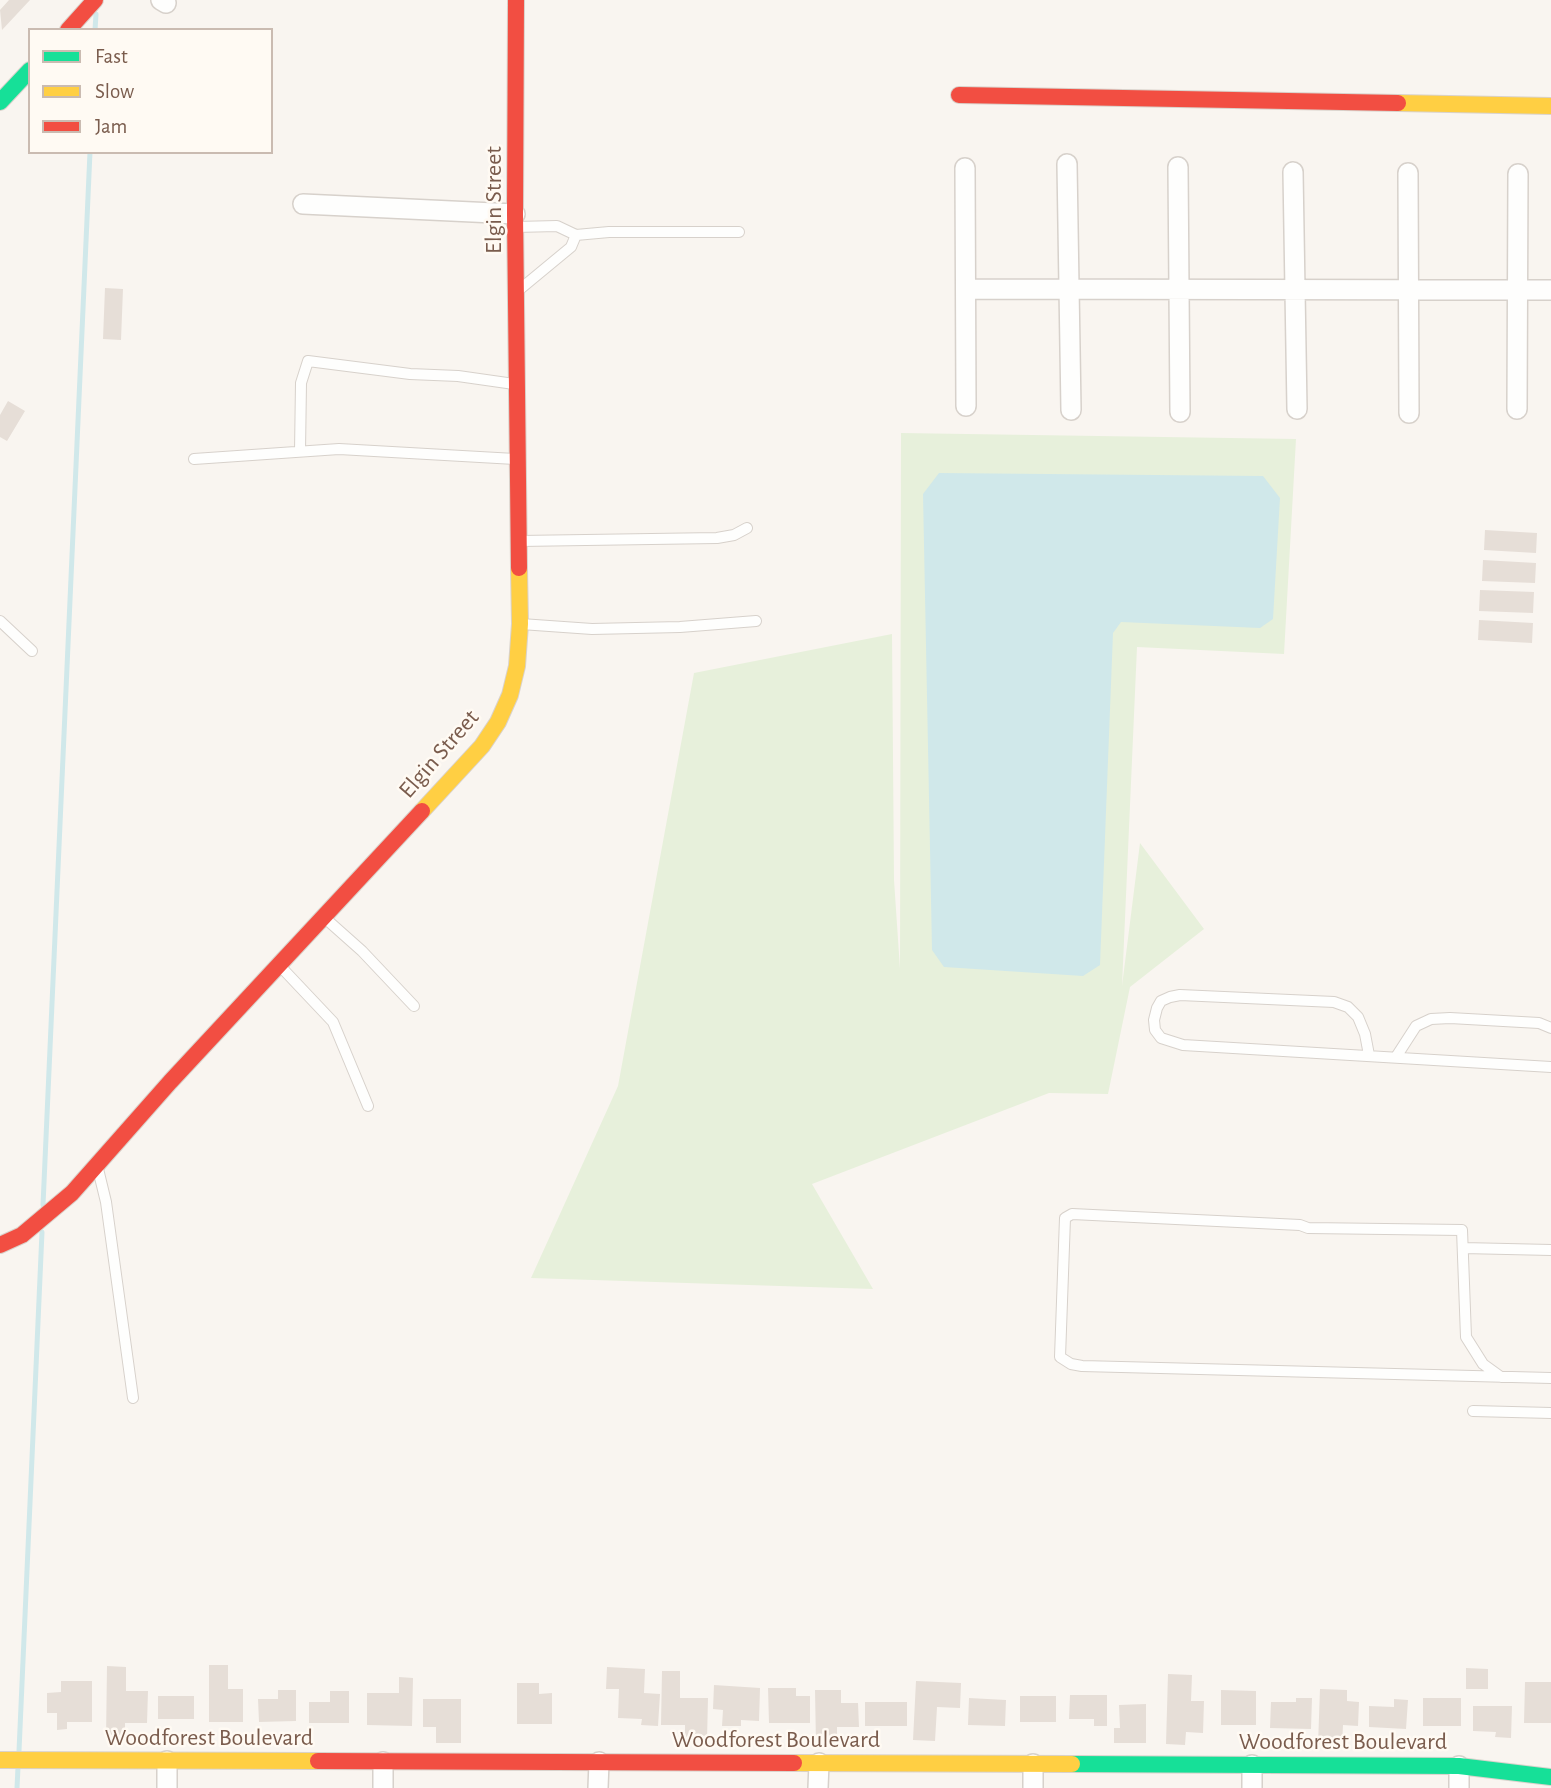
<!DOCTYPE html>
<html>
<head>
<meta charset="utf-8">
<style>
  body { margin:0 }
  #map { position:relative; width:1551px; height:1788px; overflow:hidden; background:#f9f5f0; font-family:"Alegreya Sans",sans-serif }
  canvas { display:block }
  .legend { position:absolute; left:28px; top:28px; width:245px; height:126px; box-sizing:border-box; background:#fffaf3; border:2px solid #cabbb1; margin:0; padding:9px 12px; list-style:none; font-size:21px; color:#7a5c4d }
  .legend li { display:flex; align-items:center; gap:14px; height:35px }
  .legend b { width:35px; border:2px solid #cabbb1 }
</style>
</head>
<body>
<div id="map">
<canvas width="1551" height="1788"></canvas>
<ul class="legend">
<li><b style="height:9px;background:#16e098"></b>Fast</li>
<li><b style="height:9px;background:#ffcf43"></b>Slow</li>
<li><b style="height:9px;background:#f24e42"></b>Jam</li>
</ul>
</div>
<script>
const c = document.querySelector('canvas').getContext('2d');
c.lineJoin = 'round';
function paint(path, color) { c.fillStyle = color; c.fill(path, 'evenodd'); }
const shape = rows => new Path2D(rows.map(r => 'M' + r).join(''));
function stroke(path, color, width, dash) { c.strokeStyle = color; c.lineWidth = width; c.lineCap = dash ? 'butt' : 'round'; c.setLineDash(dash || []); c.stroke(path); }
function write(font, color, halo, rows, align = 'center') {
  c.font = font + ' "Alegreya Sans",sans-serif'; c.lineWidth = 5; c.setLineDash([]); c.textBaseline = 'middle'; c.strokeStyle = halo; c.fillStyle = color; for (const [text, x, y, turn = 0] of rows) {
    c.save(); c.translate(x, y); c.rotate((+turn || 0) * Math.PI / 180); c.textAlign = isNaN(turn) ? turn : align; if (halo) c.strokeText(text, 0, 0); c.fillText(text, 0, 0); c.restore();
  }
}
paint(shape([
  [901,433,1296,439,1284,654,1137,647,1122,986,1140,843,1204,929,1130,987,1108,1094,1049,1093,812,1184,873,1289,531,1278,618,1086,694,673,892,634,894,880,900,969]
]), '#e7f0db');
paint(shape([
  [939,473,1263,476,1280,498,1273,619,1260,628,1121,622,1113,633,1100,965,1083,976,944,967,932,950,923,494]
]), '#d0e8ea');
stroke(shape([
  [95,30,96,14],
  [43,1205,90,152],
  [19,1751,42,1232],
  [17,1788,18,1767]
]), '#d0e8ea', 5);
paint(shape([
  [9,0,30,0,2,30,0,10],
  [105,288,123,289,121,340,103,339],
  [8,401,25,411,7,441,0,437,0,415],
  [1485,530,1537,533,1536,553,1484,550],
  [1483,560,1536,563,1535,583,1482,581],
  [1480,590,1534,592,1533,613,1479,611],
  [1479,620,1533,623,1532,643,1478,640],
  [209,1665,228,1665,228,1689,243,1689,243,1722,209,1722],
  [107,1666,126,1667,126,1691,148,1691,147,1723,125,1723,125,1739,106,1739],
  [607,1667,645,1669,644,1693,660,1694,658,1726,641,1725,642,1719,618,1718,619,1689,606,1689],
  [1466,1668,1488,1669,1488,1689,1466,1689],
  [662,1671,680,1671,680,1698,708,1698,707,1740,685,1739,685,1725,661,1725],
  [1168,1674,1192,1675,1191,1701,1204,1701,1203,1733,1186,1732,1185,1745,1166,1744],
  [399,1677,413,1678,412,1726,367,1725,367,1693,399,1693],
  [61,1681,92,1681,92,1722,67,1722,67,1729,57,1730,57,1713,47,1713,47,1693,61,1692],
  [916,1681,961,1683,960,1708,937,1707,935,1741,913,1740],
  [1525,1682,1551,1682,1551,1723,1524,1723],
  [517,1683,539,1683,539,1694,552,1693,552,1724,517,1724],
  [714,1685,760,1688,759,1721,741,1720,741,1726,722,1726,723,1710,713,1709],
  [768,1688,796,1688,796,1696,810,1696,810,1723,769,1723],
  [1320,1689,1347,1690,1347,1701,1359,1702,1358,1726,1343,1725,1342,1746,1318,1745],
  [278,1690,296,1690,296,1721,259,1722,258,1699,278,1699],
  [815,1690,841,1690,841,1703,858,1703,859,1727,837,1727,837,1743,816,1744],
  [1221,1690,1256,1691,1256,1725,1221,1725],
  [330,1691,349,1691,349,1723,309,1723,309,1702,330,1702],
  [1070,1695,1107,1695,1107,1726,1094,1726,1094,1719,1069,1719],
  [158,1696,194,1696,194,1719,158,1719],
  [1020,1696,1056,1696,1056,1722,1020,1722],
  [969,1698,1006,1700,1005,1726,968,1725],
  [1296,1698,1312,1698,1311,1729,1270,1728,1271,1702,1296,1702],
  [1423,1698,1461,1698,1461,1726,1423,1726],
  [423,1699,461,1699,461,1743,436,1743,436,1727,423,1727],
  [1394,1699,1408,1700,1406,1729,1369,1727,1369,1706,1394,1707],
  [865,1702,907,1702,907,1726,865,1726],
  [1146,1704,1146,1743,1114,1743,1114,1728,1120,1728,1119,1705],
  [1473,1706,1512,1706,1511,1738,1495,1737,1496,1732,1473,1731]
]), '#e6ded7');
const lane = shape([
  [516,227,557,226,576,235,609,232,739,232],
  [519,290,571,247,576,235],
  [300,451,301,383,308,361,410,374,458,376,514,384],
  [194,459,339,449,515,459],
  [520,541,717,538,734,535,747,528],
  [0,621,32,651],
  [521,624,592,629,680,627,756,621],
  [326,919,362,951,414,1006],
  [281,967,333,1022,368,1106],
  [1369,1055,1365,1034,1358,1017,1348,1007,1334,1002,1180,995,1170,997,1161,1001,1157,1008,1154,1020,1155,1030,1161,1038,1183,1045,1551,1067],
  [1396,1057,1416,1026,1431,1019,1450,1018,1539,1023,1551,1028],
  [98,1169,106,1202,133,1398],
  [1463,1248,1551,1250],
  [1501,1377,1483,1364,1466,1337,1462,1230,1308,1228,1300,1225,1072,1214,1065,1218,1060,1357,1071,1364,1082,1366,1551,1378],
  [1473,1411,1551,1413]
]);
const street = shape([
  [161,0,166,3],
  [1067,164,1071,410],
  [1178,167,1180,412],
  [965,168,966,406],
  [1293,172,1297,409],
  [1408,173,1409,413],
  [303,204,515,214],
  [966,289,1551,290],
  [1517,409,1518,174],
  [167,1788,167,1761],
  [383,1788,383,1762],
  [598,1788,599,1762],
  [818,1788,819,1763],
  [1033,1788,1033,1764],
  [1252,1788,1252,1765],
  [1459,1788,1459,1766]
]);
const fast = shape([
  [0,102,30,70],
  [1072,1764,1459,1766,1551,1777]
]);
const slow = shape([
  [1398,103,1551,106],
  [422,811,482,746,498,722,510,695,517,666,520,624,519,568],
  [0,1760,318,1761],
  [794,1763,1072,1764]
]);
const jam = shape([
  [516,0,515,214,519,568],
  [68,30,95,0],
  [959,95,1398,103],
  [0,1245,22,1235,72,1193,170,1082,422,811],
  [318,1761,794,1763]
]);
stroke(lane, '#d7d1cb', 12);
stroke(street, '#d7d1cb', 22);
stroke(fast, '#d9d2cb', 18);
stroke(slow, '#d9d2cb', 18);
stroke(jam, '#d9d2cb', 18);
stroke(lane, '#fefefd', 10);
stroke(street, '#fefefd', 19);
stroke(fast, '#16e098', 16);
stroke(slow, '#ffcf43', 16);
stroke(jam, '#f24e42', 16);
write('24px', '#7a5c4d', '#fffaf3', [
  ["Elgin Street",494,200,-90],
  ["Elgin Street",439,754,-49],
  ["Woodforest Boulevard",209,1738],
  ["Woodforest Boulevard",776,1740],
  ["Woodforest Boulevard",1343,1742]
]);
</script>
</body>
</html>
